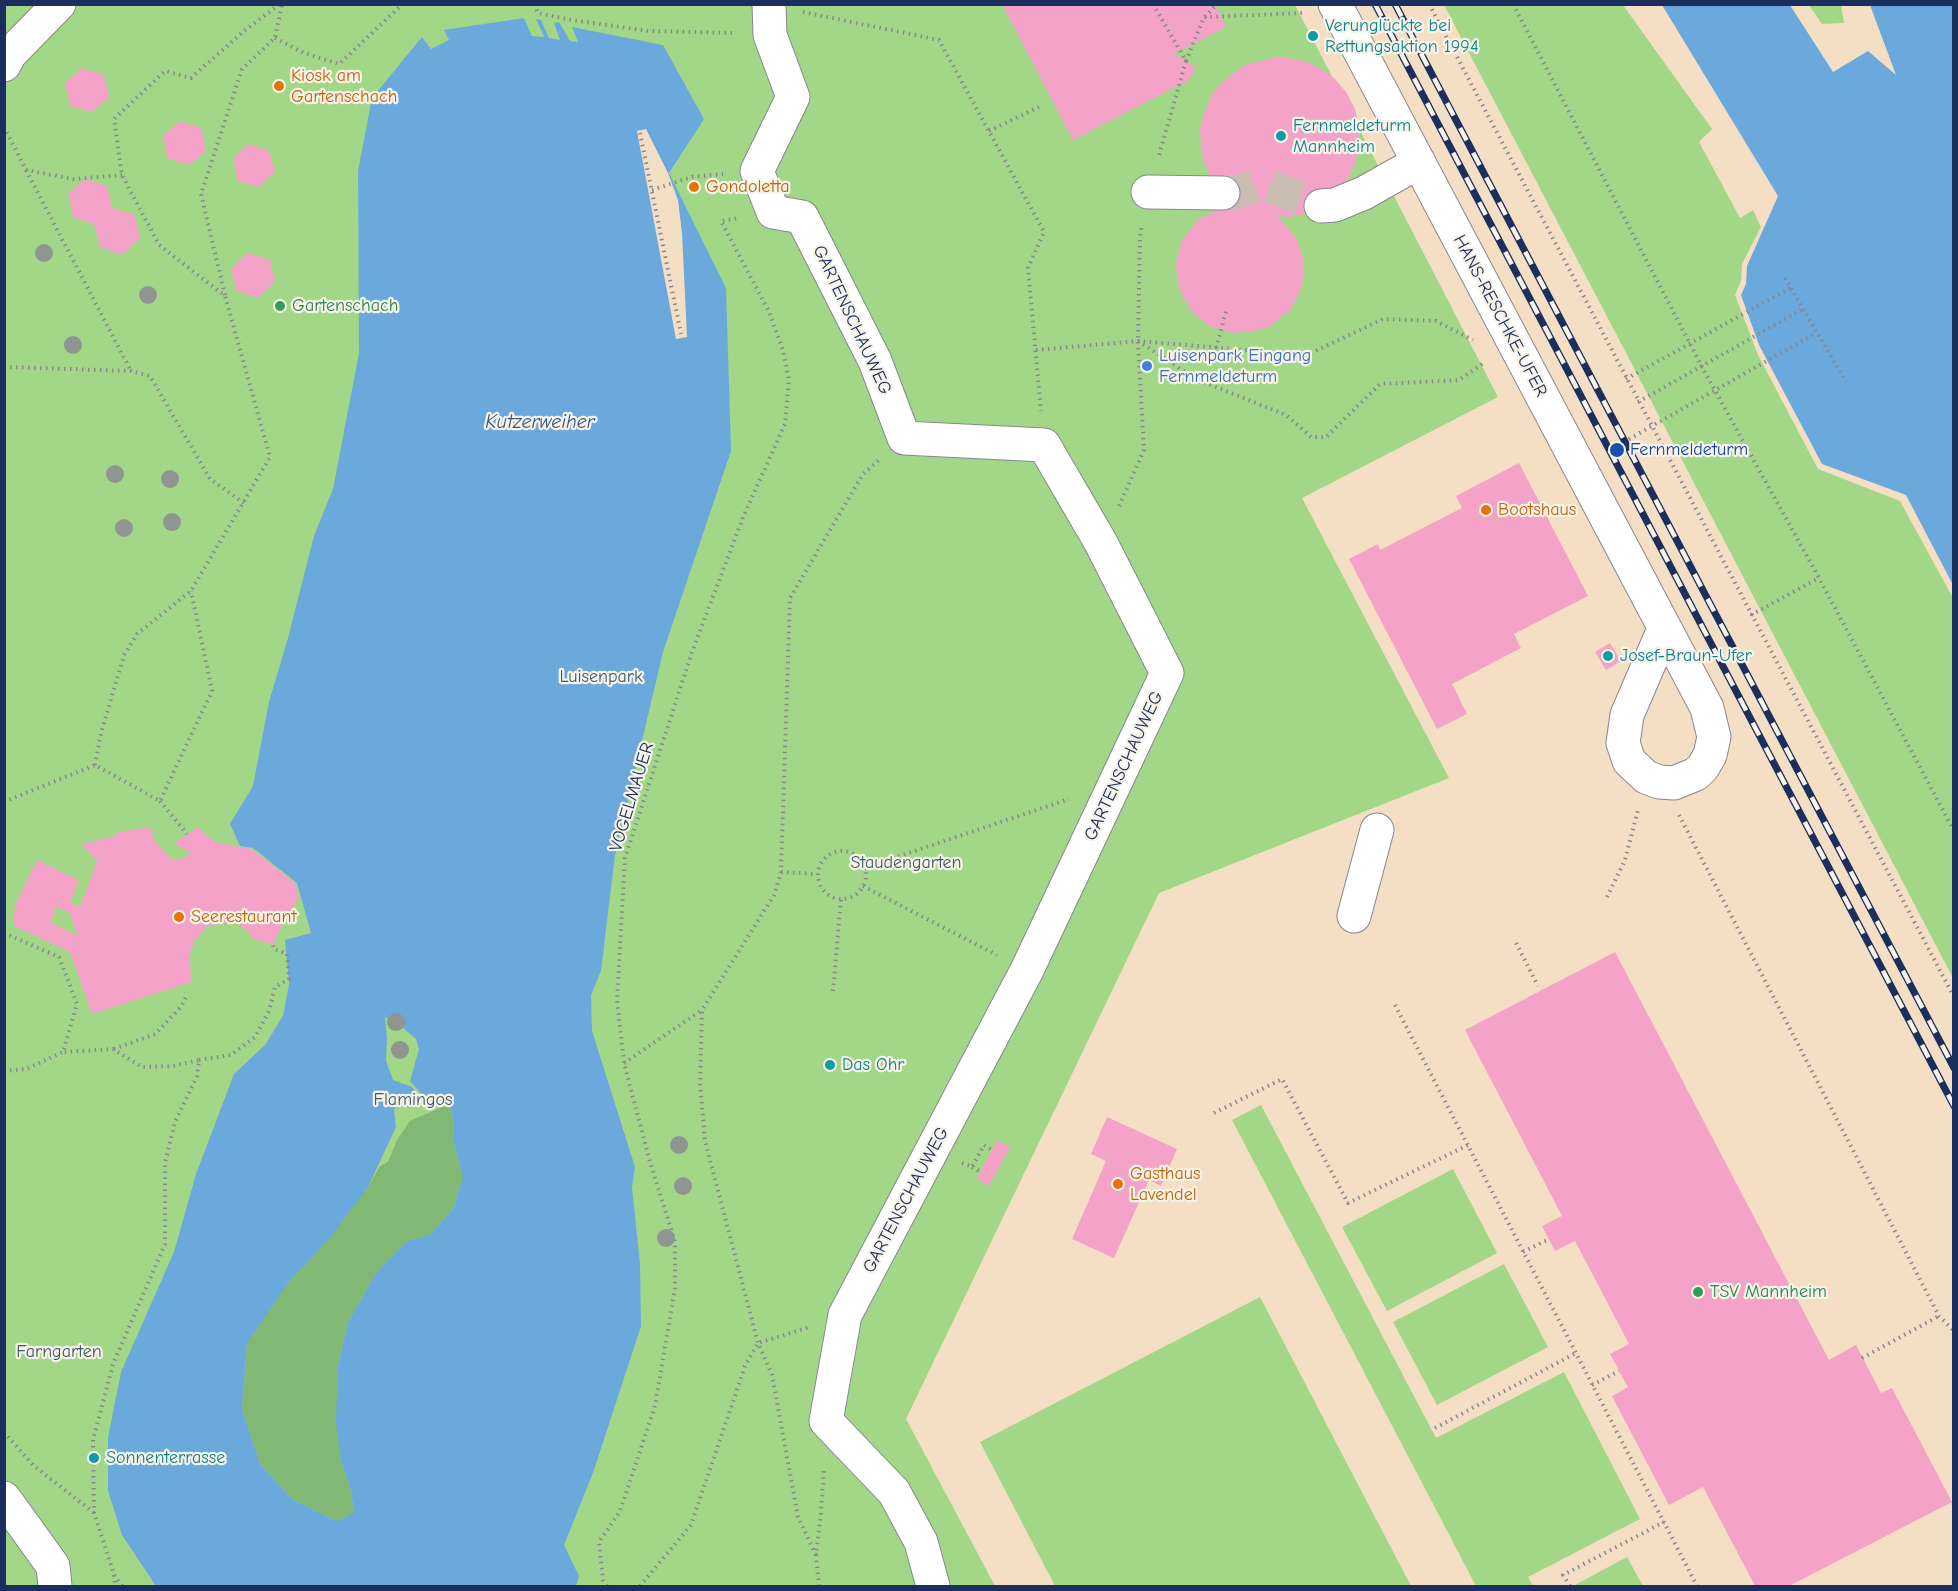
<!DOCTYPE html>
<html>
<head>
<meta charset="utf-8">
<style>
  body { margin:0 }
  #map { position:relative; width:1958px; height:1591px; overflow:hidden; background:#f4dfc4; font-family:"Comic Neue",sans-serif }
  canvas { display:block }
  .frame { position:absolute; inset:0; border:6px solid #1b2f5e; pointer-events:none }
</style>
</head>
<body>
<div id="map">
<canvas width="1958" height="1591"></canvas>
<div class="frame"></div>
</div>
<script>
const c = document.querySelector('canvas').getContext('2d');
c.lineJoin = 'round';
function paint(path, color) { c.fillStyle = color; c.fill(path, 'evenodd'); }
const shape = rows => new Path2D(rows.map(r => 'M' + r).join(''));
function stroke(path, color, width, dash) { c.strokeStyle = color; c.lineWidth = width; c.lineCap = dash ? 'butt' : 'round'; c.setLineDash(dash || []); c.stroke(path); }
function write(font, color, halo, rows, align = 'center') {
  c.font = font + ' "Comic Neue",sans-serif'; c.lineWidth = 4.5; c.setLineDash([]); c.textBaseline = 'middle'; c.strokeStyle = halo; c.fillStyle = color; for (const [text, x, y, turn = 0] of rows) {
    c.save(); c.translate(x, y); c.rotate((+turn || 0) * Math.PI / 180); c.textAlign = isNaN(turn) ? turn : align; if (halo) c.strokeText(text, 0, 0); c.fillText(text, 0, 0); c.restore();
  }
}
paint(shape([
  [5,5,1295,5,1498,397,1302,498,1449,778,1159,893,906,1419,995,1586,5,1586],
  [1444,5,1623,5,1712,129,1699,142,1740,218,1753,210,1761,227,1742,264,1741,281,1735,295,1758,355,1818,469,1900,501,1953,598,1953,978],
  [1809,5,1841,5,1844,23,1822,24],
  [1261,1105,1436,1438,1564,1372,1640,1519,1528,1577,1533,1586,1476,1586,1232,1120],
  [1453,1169,1497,1253,1387,1311,1342,1227],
  [1504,1264,1548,1347,1437,1405,1393,1322],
  [1260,1297,1411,1586,1055,1586,980,1442],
  [1627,1557,1643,1586,1573,1586]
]), '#a2d787');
paint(shape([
  [449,1104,454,1120,453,1140,463,1177,453,1209,430,1235,407,1241,376,1273,348,1322,338,1366,341,1462,350,1487,354,1513,337,1521,293,1500,260,1464,242,1409,247,1343,286,1280,368,1187,380,1166,388,1162,397,1140,410,1121]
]), '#81b874');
paint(shape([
  [1662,5,1790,5,1833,72,1868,51,1896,75,1870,5,1953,5,1953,585,1906,495,1822,464,1759,345,1741,295,1746,284,1747,266,1778,196],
  [524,18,532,36,544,37,536,19,541,20,549,38,560,40,554,23,559,22,570,41,578,42,572,27,663,45,704,119,669,173,726,288,731,451,663,652,615,855,601,971,591,995,592,1031,635,1167,632,1187,640,1264,641,1326,594,1470,564,1545,579,1576,576,1586,156,1586,122,1535,108,1491,108,1437,121,1372,174,1252,196,1174,234,1074,265,1045,283,1016,289,984,285,940,311,933,297,883,253,848,240,846,230,824,253,786,269,702,288,638,314,536,333,489,359,353,358,171,372,98,422,37,431,49,449,40,444,30],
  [385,1017,396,1022,416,1039,419,1049,410,1081,425,1098,437,1097,449,1104,454,1120,453,1140,463,1177,453,1209,430,1235,407,1241,376,1273,348,1322,338,1366,336,1421,341,1462,350,1487,354,1513,337,1521,293,1500,260,1464,242,1409,247,1343,288,1283,329,1239,368,1187,396,1127,394,1109,401,1105,411,1108,418,1102,418,1095,412,1087,393,1080,386,1061,387,1038]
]), '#6ba9dd');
paint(shape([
  [646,129,668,173,678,200,682,233,687,337,676,339,637,131]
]), '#f4dfc4');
paint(shape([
  [1002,4,1215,4,1226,27,1174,54,1196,67,1189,80,1073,140],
  [1271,58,1288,58,1305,61,1320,68,1334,78,1346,92,1355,109,1359,128,1359,147,1355,164,1347,180,1335,196,1319,207,1305,214,1290,217,1277,216,1296,237,1304,261,1302,286,1291,309,1272,325,1260,330,1235,333,1211,327,1191,311,1179,289,1176,264,1182,240,1198,220,1220,208,1238,205,1225,195,1213,180,1205,165,1201,148,1200,129,1205,110,1211,97,1219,85,1243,66],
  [82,68,104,75,109,97,92,112,70,106,65,83],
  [180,121,201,128,206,151,189,165,167,158,163,136],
  [248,144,269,151,275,172,259,187,238,181,233,159],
  [85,179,107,186,112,208,135,215,140,238,122,255,100,247,94,224,73,217,68,194],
  [696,182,699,189,692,192,688,186],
  [248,253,270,260,275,282,258,298,236,290,231,268],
  [1519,463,1588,596,1514,634,1521,648,1452,684,1467,714,1437,729,1349,559,1378,544,1380,550,1462,508,1456,496],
  [1610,643,1621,661,1606,670,1595,652],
  [151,827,154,840,172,860,187,857,189,852,174,843,198,827,215,842,252,849,295,883,299,898,281,927,273,945,248,936,250,933,235,921,207,926,194,941,190,954,191,982,92,1014,70,952,13,925,15,905,37,860,79,880,70,902,80,907,97,861,81,844,119,835,116,832],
  [55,906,70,913,78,936,50,922,56,911,53,909],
  [1615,952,1829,1360,1856,1345,1881,1393,1892,1388,1952,1502,1789,1586,1755,1586,1703,1487,1669,1505,1612,1396,1628,1387,1610,1354,1629,1344,1575,1241,1555,1251,1542,1226,1562,1216,1465,1030],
  [1107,1117,1177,1149,1161,1186,1149,1180,1114,1258,1072,1239,1106,1161,1091,1154],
  [997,1140,1010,1147,989,1186,977,1179]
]), '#f4a2c8');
stroke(shape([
  [1223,193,1234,193,1261,183,1321,206]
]), '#c9bcb0', 33, [33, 16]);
const minor = shape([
  [769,4,770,35,793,97,757,171,773,212,802,217,875,361,904,438,1044,445,1101,543,1167,673,1027,970,845,1315,826,1421,894,1492,921,1542,933,1586],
  [1335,4,1707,708,1714,737,1710,755,1703,767,1696,774,1674,783,1659,782,1646,777,1629,761,1623,743,1627,715,1664,629],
  [4,65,10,54,59,4],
  [1148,192,1223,193],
  [1321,206,1335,205,1364,193,1419,162],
  [1354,916,1377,830],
  [4,1498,53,1566,55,1586]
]);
stroke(minor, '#888791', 35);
stroke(shape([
  [534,4,538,13,572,20,649,31,736,33],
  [1153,4,1186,61,1158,159],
  [1429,4,1954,997],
  [1513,4,1702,367,1819,578,1954,831],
  [803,12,939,40,1044,232,1028,268,1041,411],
  [1205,17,1217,4],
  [275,38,304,53,339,64,403,4],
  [1186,61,1204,17,1303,13],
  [4,127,26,170,73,179,122,175],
  [989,131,1039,107],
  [640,133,681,334],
  [26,170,131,371],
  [652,190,692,177,723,174],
  [1785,278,1846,382],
  [225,295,201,194,242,69,275,38,282,4],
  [1138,341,1196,379,1286,415,1311,437,1326,437,1380,384,1459,380,1485,362],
  [1216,348,1227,308],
  [1036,350,1138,341,1307,355,1383,319,1436,321,1473,340],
  [4,367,131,371,150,376,210,479,244,503],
  [1626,379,1790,288],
  [1638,402,1803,309],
  [1608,451,1816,333],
  [1119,506,1144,450,1138,341,1140,237,1142,225],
  [1751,615,1819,578],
  [95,765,101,733,124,655,137,634,191,591,270,457,225,296,159,245,122,175,114,119,165,71,191,78,244,31,280,4],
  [160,801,187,834],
  [4,802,95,765,160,801,212,691,191,591],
  [1679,815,1939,1316,1954,1331],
  '818 875a24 24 0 1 1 48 0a24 24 0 1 1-48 0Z',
  [864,868,1069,799],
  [781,872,817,874],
  [863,886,997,955],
  [1607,897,1625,860,1638,810],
  [4,933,59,957,77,1004,63,1052,113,1049,142,1067,173,1066,199,1060,197,1076,175,1122,165,1163,165,1244,113,1364,93,1440,94,1513,114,1574,115,1586],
  [1516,943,1538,986],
  [833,991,841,899],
  [1395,1005,1697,1586],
  [114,1049,155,1034,181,1007,187,995],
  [199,1060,231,1055,255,1037,269,1011,275,987,289,979,287,954,274,949,273,945],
  [624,1063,702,1010],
  [4,1071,26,1069,63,1052],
  [1214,1113,1282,1079,1348,1203,1468,1145],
  [962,1163,972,1167,984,1145,992,1150],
  [972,1167,981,1172],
  [1523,1252,1549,1239],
  [1862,1358,1939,1316],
  [1592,1385,1619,1371],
  [1435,1428,1576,1353],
  [4,1432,33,1465,94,1513],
  [816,1555,798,1517,772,1375,758,1343,705,1141,700,1084,702,1010,774,895,781,872,790,598,863,474,879,460],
  [114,1575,122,1586],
  [607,1586,603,1580,599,1542,620,1511,655,1406,675,1288,675,1242,650,1162,624,1063,617,1000,625,858,692,652,744,515,785,424,789,380,783,350,769,312,721,221,740,218],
  [640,1586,691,1525,745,1366,758,1343,810,1327],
  [819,1586,816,1555,821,1513,824,1468],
  [1570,1586,1563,1575,1664,1522]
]), '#888791', 4, [1.5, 4.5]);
stroke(minor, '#fff', 33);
const rail = shape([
  [1375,4,1954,1106],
  [1395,4,1954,1068]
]);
stroke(rail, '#1b2f5e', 7);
stroke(rail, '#f7f3e8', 4.5, [14]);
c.fillStyle = '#8f9591';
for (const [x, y] of [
  [44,253],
  [148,295],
  [73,345],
  [115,474],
  [170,479],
  [172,522],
  [124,528],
  [396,1022],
  [400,1050],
  [679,1145],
  [683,1186],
  [666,1238]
]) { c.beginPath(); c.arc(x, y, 9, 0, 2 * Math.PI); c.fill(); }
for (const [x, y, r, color] of [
  [1313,36,6,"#0f9aa8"],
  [279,86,6,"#e8710a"],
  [1281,136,6,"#0f9aa8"],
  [694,187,6,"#e8710a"],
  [280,306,6,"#2e9e5b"],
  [1147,366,6,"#3f7fe0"],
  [1617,450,8,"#1a4fb4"],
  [1486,510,6,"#e8710a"],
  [1608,656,6,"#0f9aa8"],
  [179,917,6,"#e8710a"],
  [830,1065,6,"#0f9aa8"],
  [1118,1184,6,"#e8710a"],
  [1698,1292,6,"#2e9e5b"],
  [94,1458,6,"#0f9aa8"]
]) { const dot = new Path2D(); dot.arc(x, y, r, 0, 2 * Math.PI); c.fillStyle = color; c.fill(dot); stroke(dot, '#f7f3e8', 2); }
write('18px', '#0d838f', '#f7f3e8', [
  ["Verunglückte bei",1325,26],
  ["Rettungsaktion 1994",1325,47],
  ["Fernmeldeturm",1293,126],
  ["Mannheim",1293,147],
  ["Josef-Braun-Ufer",1620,656],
  ["Das Ohr",842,1065],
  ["Sonnenterrasse",106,1458]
], 'left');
write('18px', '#c56008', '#f7f3e8', [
  ["Kiosk am",291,76],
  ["Gartenschach",291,97],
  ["Gondoletta",706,187],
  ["Bootshaus",1498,510],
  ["Seerestaurant",191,917],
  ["Gasthaus",1130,1174],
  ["Lavendel",1130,1195]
], 'left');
write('18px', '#27864d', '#f7f3e8', [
  ["Gartenschach",292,306],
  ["TSV Mannheim",1710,1292]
], 'left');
write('18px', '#1b2f5e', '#f7f3e8', [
  ["HANS-RESCHKE-UFER",1500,316,62],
  ["GARTENSCHAUWEG",852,320,65],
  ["GARTENSCHAUWEG",1124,766,-65],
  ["VOGELMAUER",632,797,-73],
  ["GARTENSCHAUWEG",906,1200,-62]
]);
write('18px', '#366cbe', '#f7f3e8', [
  ["Luisenpark Eingang",1159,356],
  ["Fernmeldeturm",1159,377]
], 'left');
write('18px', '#164399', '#f7f3e8', [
  ["Fernmeldeturm",1630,450]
], 'left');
write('18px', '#3d5968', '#f7f3e8', [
  ["Luisenpark",601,677],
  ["Staudengarten",906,863],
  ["Flamingos",413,1100],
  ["Farngarten",59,1352]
]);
write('italic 20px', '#335484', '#f7f3e8', [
  ["Kutzerweiher",540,422]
]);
</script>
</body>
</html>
